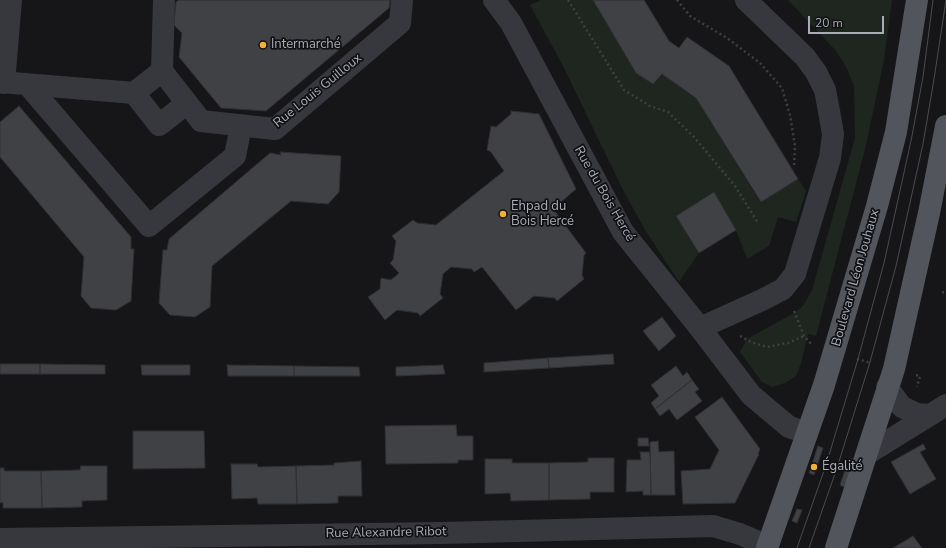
<!DOCTYPE html>
<html>
<head>
<meta charset="utf-8">
<style>
  body { margin:0 }
  #map { position:relative; width:946px; height:548px; overflow:hidden; background:#161618; font-family:"Nunito Sans",sans-serif }
  canvas { display:block }
  .scale { position:absolute; left:808px; top:16px; width:76px; height:18px; box-sizing:border-box; border:2px solid #a8adb8; border-top:0; padding-left:5px; font-size:12px; line-height:14px; white-space:nowrap; color:#a8adb8; -webkit-text-stroke:3px #111113; paint-order:stroke }
</style>
</head>
<body>
<div id="map">
<canvas width="946" height="548"></canvas>
<div class="scale">20 m</div>
</div>
<script>
const c = document.querySelector('canvas').getContext('2d');
c.lineJoin = 'round';
function paint(path, color) { c.fillStyle = color; c.fill(path, 'evenodd'); }
const shape = rows => new Path2D(rows.map(r => 'M' + r).join(''));
function stroke(path, color, width, dash) { c.strokeStyle = color; c.lineWidth = width; c.lineCap = dash ? 'butt' : 'round'; c.setLineDash(dash || []); c.stroke(path); }
function write(font, color, halo, rows, align = 'center') {
  c.font = font + ' "Nunito Sans",sans-serif'; c.lineWidth = 3.5; c.setLineDash([]); c.textBaseline = 'middle'; c.strokeStyle = halo; c.fillStyle = color; for (const [text, x, y, turn = 0] of rows) {
    c.save(); c.translate(x, y); c.rotate((+turn || 0) * Math.PI / 180); c.textAlign = isNaN(turn) ? turn : align; if (halo) c.strokeText(text, 0, 0); c.fillText(text, 0, 0); c.restore();
  }
}
paint(shape([
  [541,0,593,0,636,73,653,84,662,74,696,98,760,202,798,179,806,191,796,222,778,217,769,246,747,259,736,230,713,192,676,216,699,253,679,282,645,230,622,188,563,66,530,5],
  [788,0,892,0,884,61,865,149,816,336,808,334,801,363,796,376,785,383,772,387,762,382,740,352,747,339,794,313,803,306,812,290,855,138,854,86,847,69,837,52]
]), '#1e261f');
const building = shape([
  [179,0,390,0,389,8,266,111,221,108,179,57,182,33,174,25,176,2,179,0],
  [593,0,644,0,669,41,679,48,687,37,729,66,798,179,761,202,696,98,662,74,653,84,636,73,593,0],
  [19,106,131,237,131,249,134,249,131,301,116,310,91,308,81,296,84,257,0,157,0,122,19,106],
  [511,111,539,114,576,189,553,209,586,253,584,255,582,275,584,279,557,301,555,298,534,296,516,310,482,267,474,272,472,269,451,267,443,274,440,294,443,298,420,316,418,313,397,310,385,320,368,297,380,289,381,278,391,280,399,273,390,263,393,260,396,241,392,236,413,220,417,223,436,225,504,171,491,152,487,150,491,126,496,127,511,114,511,111],
  [280,152,341,156,339,192,328,204,291,201,212,266,210,307,195,317,170,315,159,303,163,250,167,250,169,239,270,153,281,155,280,152],
  [714,192,736,230,699,253,676,216,714,192],
  [662,317,676,336,659,351,643,331,662,317],
  [613,354,614,364,549,368,548,358,613,354],
  [548,358,549,368,484,372,484,363,548,358],
  [0,364,40,364,40,374,0,374,0,364],
  [40,364,105,365,105,374,40,374,40,364],
  [141,365,190,365,190,375,142,375,141,365],
  [227,365,294,366,294,376,228,376,227,365],
  [443,365,445,374,396,376,396,367,443,365],
  [294,366,359,367,360,376,294,376,294,366],
  [676,366,683,376,687,372,692,380,655,409,651,403,659,396,651,385,676,366],
  [692,380,699,389,695,392,702,401,677,420,669,409,660,416,655,409,692,380],
  [722,397,760,449,758,454,759,454,735,503,683,504,681,471,710,469,719,450,695,417,722,397],
  [456,425,457,436,473,436,473,460,458,460,458,463,386,464,385,426,456,425],
  [133,431,204,431,205,468,133,469,133,431],
  [638,438,648,438,649,446,638,446,638,438],
  [658,441,659,452,674,451,675,495,651,495,650,442,658,441],
  [923,444,926,449,920,452,936,479,910,494,891,462,923,444],
  [818,446,823,448,814,475,809,473,818,446],
  [640,452,650,452,651,495,643,495,643,491,626,492,627,460,641,460,640,452],
  [588,458,614,458,614,492,590,492,590,499,549,500,549,463,588,462,588,458],
  [849,458,855,460,846,488,840,485,849,458],
  [485,459,512,459,512,463,549,463,549,500,511,501,510,493,485,494,485,459],
  [361,461,362,496,338,496,338,503,297,504,296,466,334,465,334,463,361,461],
  [231,464,257,464,258,467,296,466,297,504,258,504,257,498,232,499,231,464],
  [81,466,107,466,107,500,82,501,82,507,42,508,41,471,80,470,81,466],
  [0,468,4,468,4,471,41,471,42,508,3,508,3,502,0,503,0,468],
  [797,509,802,510,797,523,792,521,797,509],
  [913,536,922,548,893,548,913,536]
]);
paint(building, '#404145');
stroke(building, '#303034', 1);
stroke(shape([
  [568,0,624,90,650,106,668,112,694,137,735,186,758,223],
  [677,0,690,16,727,38,760,63,782,88,790,115,795,146,794,166],
  [942,292,946,293],
  [794,311,804,336,812,345],
  [740,336,751,342,767,347,788,343,804,336],
  [857,359,871,363],
  [916,375,920,376,917,387]
]), '#3d3f44', 2.5, [2, 3]);
stroke(shape([
  [494,0,511,23,623,232,700,328,751,395,789,427,807,433],
  [162,71,164,0],
  [0,82,134,93,162,71,201,121,275,129,400,23,402,0],
  [4,83,11,0],
  [28,85,149,226,235,156,241,126],
  [134,93,159,125,186,104],
  [700,328,762,300,783,289,795,274,830,158,833,134,829,111,825,90,816,72,805,57,746,0],
  [887,387,902,407,917,414,929,415],
  [867,454,946,405],
  [0,539,441,533,713,526,740,534,768,546]
]), '#37383d', 22);
stroke(shape([
  [767,548,824,385,877,206,896,132,917,0],
  [836,548,894,369,929,213,946,126]
]), '#53555c', 22);
stroke(shape([
  [797,548,826,465,858,359,884,263,911,141,923,77,933,0],
  [809,548,837,468,870,362,896,266,923,144,934,79,946,0]
]), '#4a4c52', 1);
for (const [x, y, r, color] of [
  [263,45,4,"#f2b134"],
  [503,214,4,"#f2b134"],
  [814,467,4,"#f2b134"]
]) { const dot = new Path2D(); dot.arc(x, y, r, 0, 2 * Math.PI); c.fillStyle = color; c.fill(dot); stroke(dot, '#111113', 1.5); }
write('13px', '#a8adb8', '#111113', [
  ["Intermarché",271,45],
  ["Ehpad du",511,207],
  ["Bois Hercé",511,222],
  ["Égalité",822,467]
], 'left');
write('13px', '#a8adb8', '#111113', [
  ["Rue Louis Guilloux",318,91,-39],
  ["Rue du Bois Hercé",604,194,60],
  ["Boulevard Léon Jouhaux",856,278,-74],
  ["Rue Alexandre Ribot",386,533,-1]
]);
</script>
</body>
</html>
